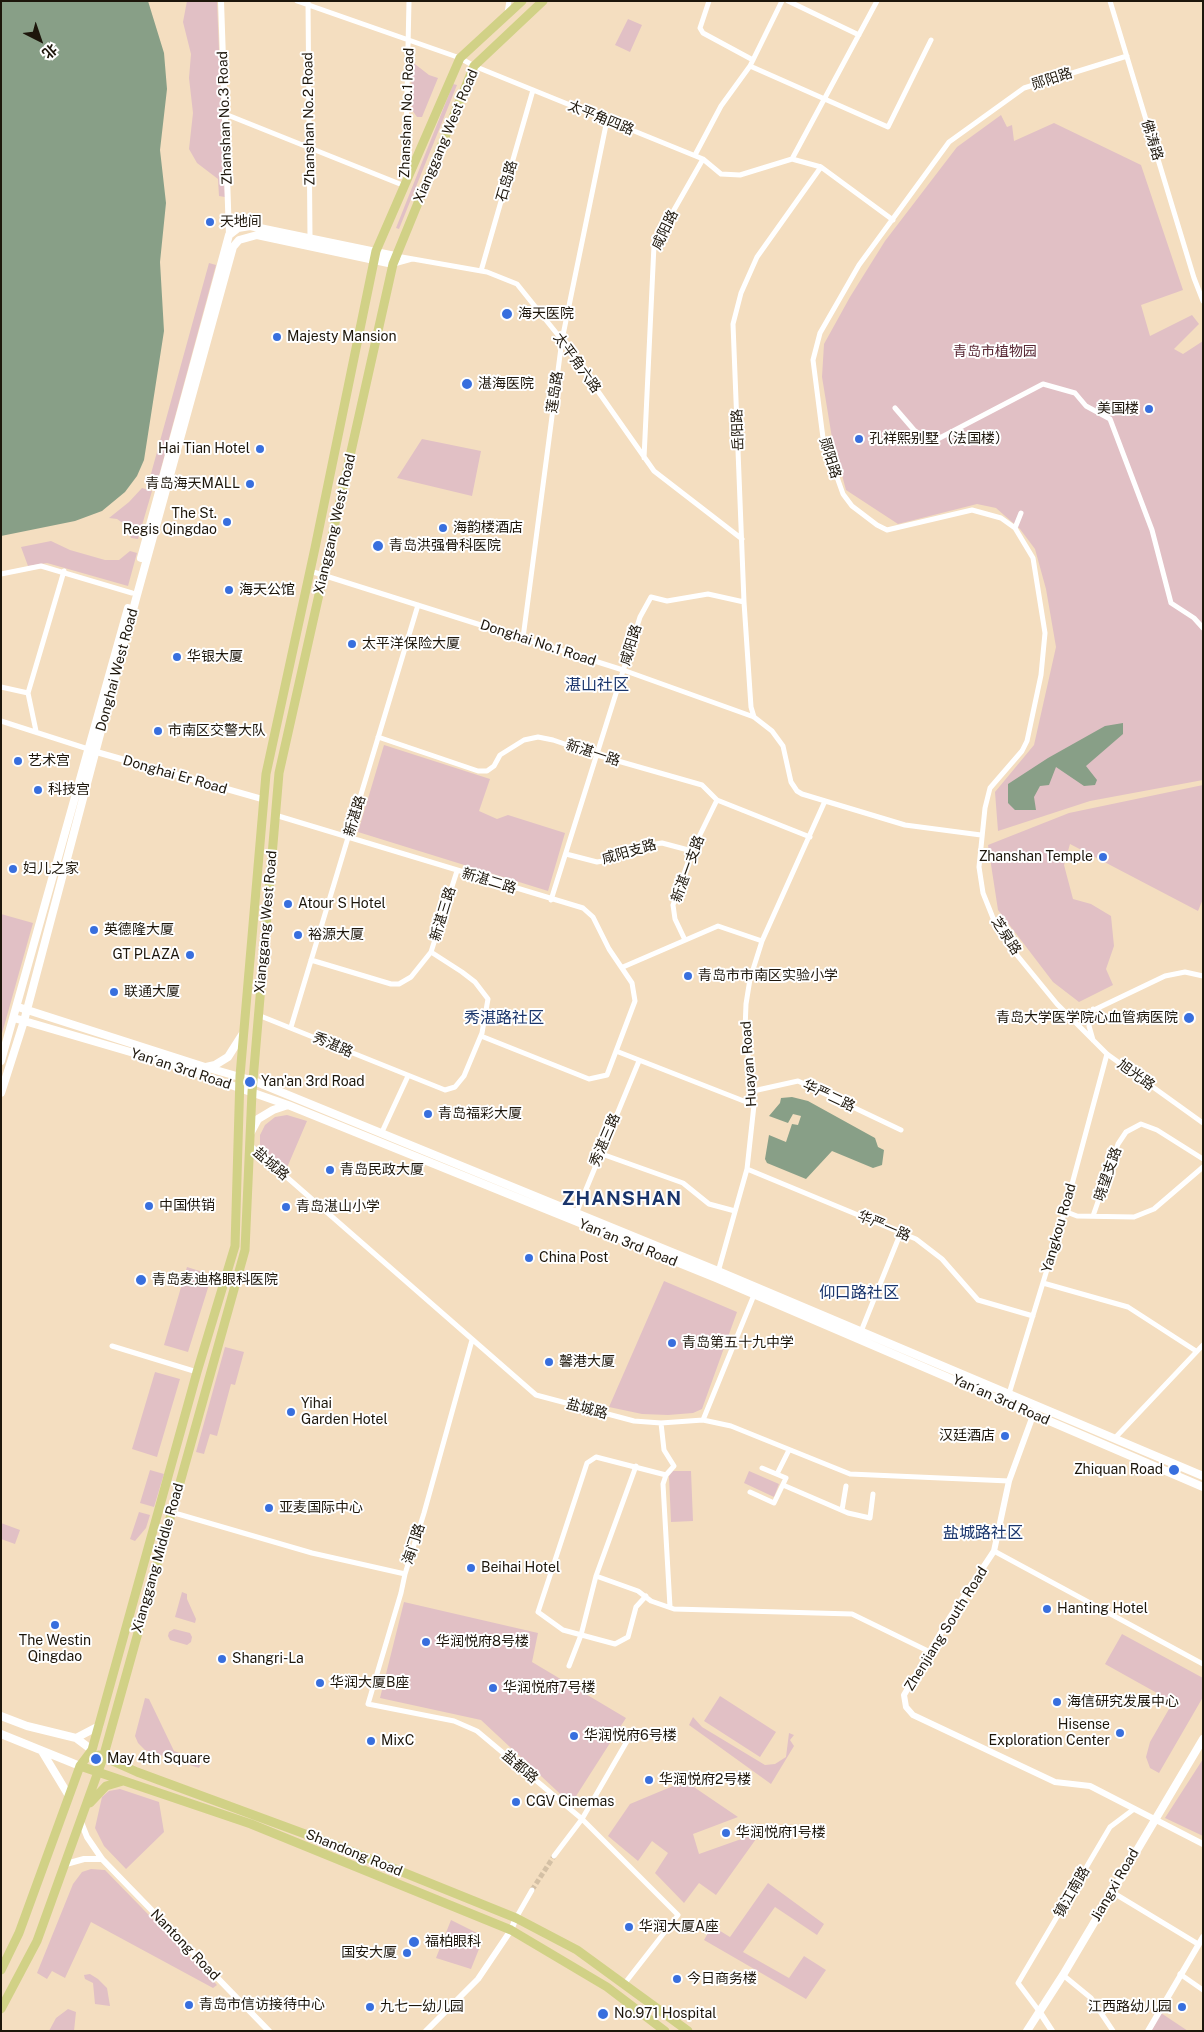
<!DOCTYPE html>
<html>
<head>
<meta charset="utf-8">
<style>
  body { margin:0 }
  #map { position:relative; width:1204px; height:2032px; overflow:hidden; background:#f4dec0; font-family:"Public Sans","Noto Sans SC",sans-serif }
  canvas { display:block }
  .frame { position:absolute; inset:0; border:2px solid #1d160b; pointer-events:none }
  .north { position:absolute; left:15px; top:15px; width:50px; height:50px; -webkit-text-stroke:4px #fff; paint-order:stroke; rotate:139deg; font-size:14px; font-weight:700; line-height:20px; text-align:center; color:#1d160b }
  .north::after { content:''; display:block; margin:auto; width:18px; height:22px; background:#1d160b; clip-path:polygon(50% 0,100% 100%,50% 72%,0 100%) }
</style>
</head>
<body>
<div id="map">
<canvas width="1204" height="2032"></canvas>
<div class="frame"></div>
<div class="north">北</div>
</div>
<script>
const c = document.querySelector('canvas').getContext('2d');
c.lineJoin = 'round';
function paint(path, color) { c.fillStyle = color; c.fill(path, 'evenodd'); }
const shape = rows => new Path2D(rows.map(r => 'M' + r).join(''));
function stroke(path, color, width, dash) { c.strokeStyle = color; c.lineWidth = width; c.lineCap = dash ? 'butt' : 'round'; c.setLineDash(dash || []); c.stroke(path); }
function write(font, color, halo, rows, align = 'center') {
  c.font = font + ' "Public Sans","Noto Sans SC",sans-serif'; c.lineWidth = 4; c.setLineDash([]); c.textBaseline = 'middle'; c.strokeStyle = halo; c.fillStyle = color; for (const [text, x, y, turn = 0] of rows) {
    c.save(); c.translate(x, y); c.rotate((+turn || 0) * Math.PI / 180); c.textAlign = isNaN(turn) ? turn : align; if (halo) c.strokeText(text, 0, 0); c.fillText(text, 0, 0); c.restore();
  }
}
paint(shape([
  [187,1,217,1,225,197,219,196,218,179,197,163,189,149,193,113,189,78,191,54,183,22],
  [628,19,642,25,630,52,615,45],
  [411,61,429,75,438,78,422,117,417,117,412,110],
  [453,84,457,85,399,229,396,228],
  [1001,115,1007,127,1012,125,1014,141,1054,123,1141,165,1183,290,1141,305,1150,336,1192,315,1199,324,1174,349,1183,354,1203,341,1203,780,1090,801,998,831,995,792,1034,745,1056,647,1046,589,1035,549,1020,529,996,508,977,504,898,524,846,490,832,438,822,377,824,344,850,297,885,241,957,147],
  [209,263,216,265,157,483,149,481],
  [422,439,481,451,472,496,397,478],
  [142,488,152,491,138,539,131,538,127,526,117,519,109,518,129,502],
  [51,541,70,550,105,560,119,560,130,551,137,553,128,586,47,563,28,566,21,547],
  [384,745,490,779,479,811,497,819,508,815,565,833,548,891,358,832],
  [1203,785,1203,899,1198,911,1070,844,1064,865,1073,899,1091,904,1111,916,1114,946,1106,969,1113,985,1079,1002,1053,982,998,910,988,845,1069,813],
  [1,914,33,923,1,1037],
  [287,1115,307,1121,286,1170,260,1146,260,1135,265,1125,275,1117],
  [187,1267,212,1275,188,1352,164,1345],
  [664,1281,737,1312,702,1409,693,1413,668,1415,642,1414,609,1407],
  [225,1347,244,1352,235,1385,231,1384,217,1436,210,1434,204,1454,196,1452],
  [155,1372,180,1379,157,1457,132,1449],
  [150,1470,164,1474,154,1507,140,1503],
  [673,1471,691,1471,693,1521,671,1522,669,1476],
  [749,1471,779,1484,774,1497,744,1483],
  [139,1512,150,1515,146,1528,135,1541,130,1539],
  [1,1523,20,1530,15,1544,1,1539],
  [182,1592,187,1594,187,1599,196,1619,195,1623,175,1617],
  [404,1602,538,1633,532,1662,626,1718,571,1804,481,1720,380,1698],
  [174,1629,190,1633,192,1637,191,1642,187,1645,170,1640,168,1636,169,1632],
  [1122,1634,1203,1678,1203,1697,1159,1773,1150,1768,1146,1757,1150,1742,1173,1702,1105,1664],
  [720,1696,776,1732,760,1757,704,1721],
  [145,1698,149,1699,174,1751,202,1761,199,1768,145,1750,138,1743,135,1736],
  [693,1717,702,1727,765,1765,775,1764,786,1757,789,1733,794,1735,790,1740,794,1746,771,1784,689,1725],
  [1203,1759,1203,1836,1165,1818],
  [685,1781,738,1817,693,1834,699,1854,761,1832,716,1895,699,1883,684,1903,655,1873,668,1853,652,1841,638,1861,608,1836,630,1804],
  [120,1789,159,1802,164,1832,126,1869,104,1846,95,1828,102,1797,109,1791],
  [91,1869,105,1870,217,1985,213,1988,91,1922,65,1978,52,1971,47,1979,37,1973,73,1884,82,1872],
  [768,1883,824,1924,817,1935,775,1907,743,1952,789,1978,804,1956,826,1970,806,1999,704,1940,712,1926,730,1937],
  [451,1920,479,1934,481,1944,471,1969,436,1958],
  [90,1974,98,1979,107,1988,110,2006,95,2004,93,1983,85,1979,84,1975],
  [68,2009,76,2012,74,2031,49,2031,56,2018],
  [1161,2013,1188,2031,1151,2031]
]), '#e1c0c5');
paint(shape([
  [1,1,148,1,164,53,167,89,160,150,166,203,160,262,164,331,144,460,137,476,125,492,102,511,75,521,1,536],
  [1123,723,1123,734,1086,766,1097,780,1095,785,1084,786,1056,767,1049,785,1040,786,1034,797,1036,810,1015,810,1008,803,1008,784,1048,758,1105,726],
  [792,1097,808,1101,875,1138,878,1147,884,1150,882,1165,873,1168,832,1151,806,1179,767,1163,765,1159,769,1135,786,1142,792,1124,798,1125,801,1116,793,1114,788,1123,769,1116,780,1103,781,1098]
]), '#889f87');
stroke(shape([
  [532,1890,554,1856]
]), '#d4c0a5', 5, [5, 2.5]);
stroke(shape([
  [297,1,460,58,474,66,703,159,721,174,740,175,792,159,821,167,893,220],
  [308,1,310,238],
  [709,1,700,28,703,33,753,60],
  [782,1,750,66,888,127,931,40],
  [788,1,859,35],
  [1110,1,1194,278,1203,301],
  [507,13,509,1],
  [1127,56,1024,88,949,142,859,265,820,333,813,360,823,438,843,494,852,506,877,525,887,530,972,510,1001,518,1015,528,1033,558,1045,633,1041,675,1027,741,1022,751,990,788,985,808,979,867,983,893,995,923,1012,949,1057,1004,1107,1054,1203,1123],
  [225,114,405,186,409,1],
  [695,155,721,106,750,66],
  [792,159,877,1],
  [396,256,487,272,517,284,562,340,654,471,742,539],
  [394,264,412,259],
  [481,271,533,90],
  [895,408,914,430,932,442,1043,384,1075,393,1086,406,1110,419,1152,530,1171,603,1194,618,1203,628],
  [644,458,654,245,703,159],
  [1015,528,1021,513],
  [310,571,623,670,754,717,772,731,783,746,791,782,797,791,802,794,905,825,981,835],
  [1,574,41,566,132,593],
  [523,638,562,340,607,120],
  [1,687,28,693],
  [754,717,751,707,744,602,733,324,741,293,757,257,821,167],
  [1,721,88,749],
  [36,731,28,693,64,571],
  [378,737,478,771,487,771,494,766,500,755,524,740,538,737,553,740,597,755,702,785,717,800,810,837],
  [275,815,583,908,593,917,609,949,632,983,635,1001,607,1075,589,1079,481,1036],
  [566,854,597,862,609,860,648,845,662,843,692,851],
  [551,900,640,617,651,597,667,601,708,594,744,602],
  [685,940,675,919,673,905,692,851,717,800],
  [311,960,391,984,399,984,411,977,431,952,457,871],
  [623,967,718,926,762,941],
  [1093,1009,1089,1026,1093,1040],
  [258,1015,445,1090,455,1087,464,1076,482,1033,488,999,475,982,462,972,431,952],
  [1073,1020,1165,976,1185,972,1203,976],
  [291,1027,418,605],
  [616,1051,754,1105],
  [753,1091,798,1081,901,1130],
  [382,1132,408,1076],
  [250,1145,536,1395,634,1421,661,1423,703,1420,731,1426,850,1474,1009,1481],
  [599,1153,683,1183,709,1204,735,1211],
  [747,1169,916,1239,942,1259,978,1300,1033,1316],
  [1064,1211,1077,1216,1134,1217,1154,1209,1203,1167],
  [575,1216,639,1061],
  [1093,1216,1118,1144,1126,1132,1141,1124,1157,1130,1203,1159],
  [718,1272,747,1169,754,1105,745,1030,746,1004,750,979,762,941,825,801],
  [1043,1283,1128,1307,1196,1351],
  [860,1334,901,1232],
  [112,1346,197,1372],
  [1008,1397,1064,1214,1107,1054],
  [703,1420,754,1295],
  [661,1423,664,1450,674,1466,666,1475,663,1484,670,1607],
  [1114,1439,1203,1345],
  [777,1474,789,1450],
  [783,1485,848,1513,870,1518,873,1494],
  [750,1492,774,1503,786,1478,762,1468],
  [842,1510,846,1486],
  [171,1512,312,1553,405,1574,424,1513,472,1340],
  [994,1551,1203,1664],
  [405,1574,401,1593,368,1704,454,1721,477,1731,582,1819,678,1915,625,1983],
  [596,1576,638,1591,651,1601,674,1609,852,1614,930,1652],
  [646,1596,636,1607,628,1637,615,1644,563,1630,538,1612,587,1463,596,1457,666,1475],
  [569,1666,581,1635,596,1576,636,1466],
  [554,1856,582,1819,630,1736],
  [1112,1892,1198,1944],
  [516,1918,532,1890],
  [1180,1974,1203,1990],
  [1063,1975,1091,1998,1113,2031],
  [1039,2011,1018,1983,1110,1827,1134,1809]
]), '#fff', 5);
stroke(shape([
  [221,1,229,235],
  [93,751,262,799],
  [1035,1410,1009,1481,994,1551,949,1619,904,1695,906,1707,913,1715,1055,1782,1090,1786,1203,1844],
  [81,1822,87,1837,102,1859,269,2031],
  [66,1864,84,1859,102,1859],
  [1039,2011,1052,2031],
  [426,2031,478,1979,511,1930,516,1918],
  [1148,2031,1203,1937]
]), '#fff', 6);
stroke(shape([
  [141,558,229,235,238,228,250,226,395,256],
  [18,1007,205,1067,254,1081,718,1271,1203,1476],
  [14,1018,168,1063,288,1105,716,1278,1203,1487],
  [1,1061,128,608],
  [206,1067,215,1065,228,1057,242,1035],
  [1,1093,24,1021,137,595,233,247,239,240,257,235,393,264],
  [251,1132,258,1119,273,1110,288,1105],
  [1,1716,27,1726,76,1738,92,1750],
  [1,1734,80,1766],
  [76,1738,99,1726],
  [43,1753,69,1796],
  [1027,2031,1063,1975,1203,1739]
]), '#fff', 8);
stroke(shape([
  [99,1755,137,1772,343,1848,516,1918,577,1950,688,2031],
  [80,1766,251,1824,511,1930,607,1987,665,2031],
  [90,1803,106,1786,123,1781],
  [1,1970,19,1933,80,1766,92,1750,197,1372,235,1246,240,1076,266,774,315,548,376,251,460,58,522,1],
  [1,2009,37,1941,103,1758,245,1250,252,1092,279,773,393,264,474,66,543,1]
]), '#d1d186', 9);
for (const [x, y, r, color] of [
  [210,222,5,"#386fde"],
  [507,314,6,"#386fde"],
  [277,337,5,"#386fde"],
  [467,384,6,"#386fde"],
  [1149,409,5,"#386fde"],
  [859,439,5,"#386fde"],
  [260,449,5,"#386fde"],
  [250,484,5,"#386fde"],
  [227,522,5,"#386fde"],
  [443,528,5,"#386fde"],
  [378,546,6,"#386fde"],
  [229,590,5,"#386fde"],
  [352,644,5,"#386fde"],
  [177,657,5,"#386fde"],
  [158,731,5,"#386fde"],
  [18,761,5,"#386fde"],
  [38,790,5,"#386fde"],
  [1103,857,5,"#386fde"],
  [13,869,5,"#386fde"],
  [288,904,5,"#386fde"],
  [94,930,5,"#386fde"],
  [298,935,5,"#386fde"],
  [190,955,5,"#386fde"],
  [688,976,5,"#386fde"],
  [114,992,5,"#386fde"],
  [1189,1018,6,"#386fde"],
  [250,1082,6,"#386fde"],
  [428,1114,5,"#386fde"],
  [330,1170,5,"#386fde"],
  [149,1206,5,"#386fde"],
  [286,1207,5,"#386fde"],
  [529,1258,5,"#386fde"],
  [141,1280,6,"#386fde"],
  [672,1343,5,"#386fde"],
  [549,1362,5,"#386fde"],
  [291,1412,5,"#386fde"],
  [1005,1436,5,"#386fde"],
  [1174,1470,6,"#386fde"],
  [269,1508,5,"#386fde"],
  [471,1568,5,"#386fde"],
  [1047,1609,5,"#386fde"],
  [55,1625,5,"#386fde"],
  [426,1642,5,"#386fde"],
  [222,1659,5,"#386fde"],
  [320,1683,5,"#386fde"],
  [493,1688,5,"#386fde"],
  [1057,1702,5,"#386fde"],
  [1120,1733,5,"#386fde"],
  [574,1736,5,"#386fde"],
  [371,1741,5,"#386fde"],
  [96,1759,6,"#386fde"],
  [649,1780,5,"#386fde"],
  [516,1802,5,"#386fde"],
  [726,1833,5,"#386fde"],
  [629,1927,5,"#386fde"],
  [414,1942,6,"#386fde"],
  [407,1953,5,"#386fde"],
  [677,1979,5,"#386fde"],
  [189,2005,5,"#386fde"],
  [370,2007,5,"#386fde"],
  [1182,2007,5,"#386fde"],
  [603,2014,6,"#386fde"]
]) { const dot = new Path2D(); dot.arc(x, y, r, 0, 2 * Math.PI); c.fillStyle = color; c.fill(dot); stroke(dot, '#fff', 2); }
write('14px', '#1d160b', '#fff', [
  ["郧阳路",1052,79,-18],
  ["Zhanshan No.1 Road",407,113,-88],
  ["Zhanshan No.3 Road",225,118,-92],
  ["太平角四路",601,118,22],
  ["Zhanshan No.2 Road",309,119,-91],
  ["Xianggang West Road",446,136,-67],
  ["佛涛路",1152,140,73],
  ["石岛路",507,181,-74],
  ["咸阳路",665,230,-64],
  ["太平角六路",577,363,54],
  ["莲岛路",555,392,-82],
  ["岳阳路",738,430,-92],
  ["郧阳路",830,458,73],
  ["Xianggang West Road",335,524,-77],
  ["Donghai No.1 Road",538,643,18],
  ["咸阳路",631,645,-73],
  ["Donghai West Road",117,670,-75],
  ["新湛一路",593,753,18],
  ["Donghai Er Road",175,775,16],
  ["新湛路",355,816,-73],
  ["咸阳支路",629,852,-16],
  ["新湛一支路",688,869,-70],
  ["新湛二路",489,881,17],
  ["新湛三路",443,914,-73],
  ["Xianggang West Road",266,922,-85],
  ["芝泉路",1006,936,57],
  ["秀湛路",333,1045,23],
  ["Huayan Road",749,1064,-94],
  ["Yan´an 3rd Road",181,1069,18],
  ["旭光路",1136,1075,36],
  ["华严二路",829,1096,25],
  ["秀湛三路",605,1140,-67],
  ["盐城路",271,1164,41],
  ["晓望支路",1108,1174,-71],
  ["华严一路",884,1226,23],
  ["Yangkou Road",1059,1228,-74],
  ["Yan´an 3rd Road",628,1243,22],
  ["Yan´an 3rd Road",1001,1400,24],
  ["盐城路",587,1409,15],
  ["海门路",414,1544,-72],
  ["Xianggang Middle Road",158,1558,-74],
  ["Zhenjiang South Road",946,1629,-58],
  ["盐都路",520,1767,40],
  ["Shandong Road",354,1853,22],
  ["Jiangxi Road",1115,1885,-60],
  ["镇江南路",1072,1892,-60],
  ["Nantong Road",185,1945,46]
]);
write('14px', '#1d160b', '#fff', [
  ["天地间",220,222],
  ["海天医院",518,314],
  ["Majesty Mansion",287,337],
  ["湛海医院",478,384],
  ["美国楼",1139,409,"right"],
  ["孔祥熙别墅（法国楼）",869,439],
  ["Hai Tian Hotel",250,449,"right"],
  ["青岛海天MALL",240,484,"right"],
  ["The St.",217,514,"right"],
  ["Regis Qingdao",217,530,"right"],
  ["海韵楼酒店",453,528],
  ["青岛洪强骨科医院",389,546],
  ["海天公馆",239,590],
  ["太平洋保险大厦",362,644],
  ["华银大厦",187,657],
  ["市南区交警大队",168,731],
  ["艺术宫",28,761],
  ["科技宫",48,790],
  ["Zhanshan Temple",1093,857,"right"],
  ["妇儿之家",23,869],
  ["Atour S Hotel",298,904],
  ["英德隆大厦",104,930],
  ["裕源大厦",308,935],
  ["GT PLAZA",180,955,"right"],
  ["青岛市市南区实验小学",698,976],
  ["联通大厦",124,992],
  ["青岛大学医学院心血管病医院",1178,1018,"right"],
  ["Yan'an 3rd Road",261,1082],
  ["青岛福彩大厦",438,1114],
  ["青岛民政大厦",340,1170],
  ["中国供销",159,1206],
  ["青岛湛山小学",296,1207],
  ["China Post",539,1258],
  ["青岛麦迪格眼科医院",152,1280],
  ["青岛第五十九中学",682,1343],
  ["馨港大厦",559,1362],
  ["Yihai",301,1404],
  ["Garden Hotel",301,1420],
  ["汉廷酒店",995,1436,"right"],
  ["Zhiquan Road",1163,1470,"right"],
  ["亚麦国际中心",279,1508],
  ["Beihai Hotel",481,1568],
  ["Hanting Hotel",1057,1609],
  ["The Westin",55,1641,"center"],
  ["Qingdao",55,1657,"center"],
  ["华润悦府8号楼",436,1642],
  ["Shangri-La",232,1659],
  ["华润大厦B座",330,1683],
  ["华润悦府7号楼",503,1688],
  ["海信研究发展中心",1067,1702],
  ["Hisense",1110,1725,"right"],
  ["Exploration Center",1110,1741,"right"],
  ["华润悦府6号楼",584,1736],
  ["MixC",381,1741],
  ["May 4th Square",107,1759],
  ["华润悦府2号楼",659,1780],
  ["CGV Cinemas",526,1802],
  ["华润悦府1号楼",736,1833],
  ["华润大厦A座",639,1927],
  ["福柏眼科",425,1942],
  ["国安大厦",397,1953,"right"],
  ["今日商务楼",687,1979],
  ["青岛市信访接待中心",199,2005],
  ["九七一幼儿园",380,2007],
  ["江西路幼儿园",1172,2007,"right"],
  ["No.971 Hospital",614,2014]
], 'left');
write('14px', '#572633', '#fff', [
  ["青岛市植物园",995,352]
]);
write('16px', '#1a356b', '#fff', [
  ["湛山社区",597,685],
  ["秀湛路社区",504,1018],
  ["仰口路社区",859,1293],
  ["盐城路社区",983,1533]
]);
c.letterSpacing = '1px';
write('bold 19px', '#1a356b', '#fff', [
  ["ZHANSHAN",622,1199]
]);
c.letterSpacing = '0px';
</script>
</body>
</html>
